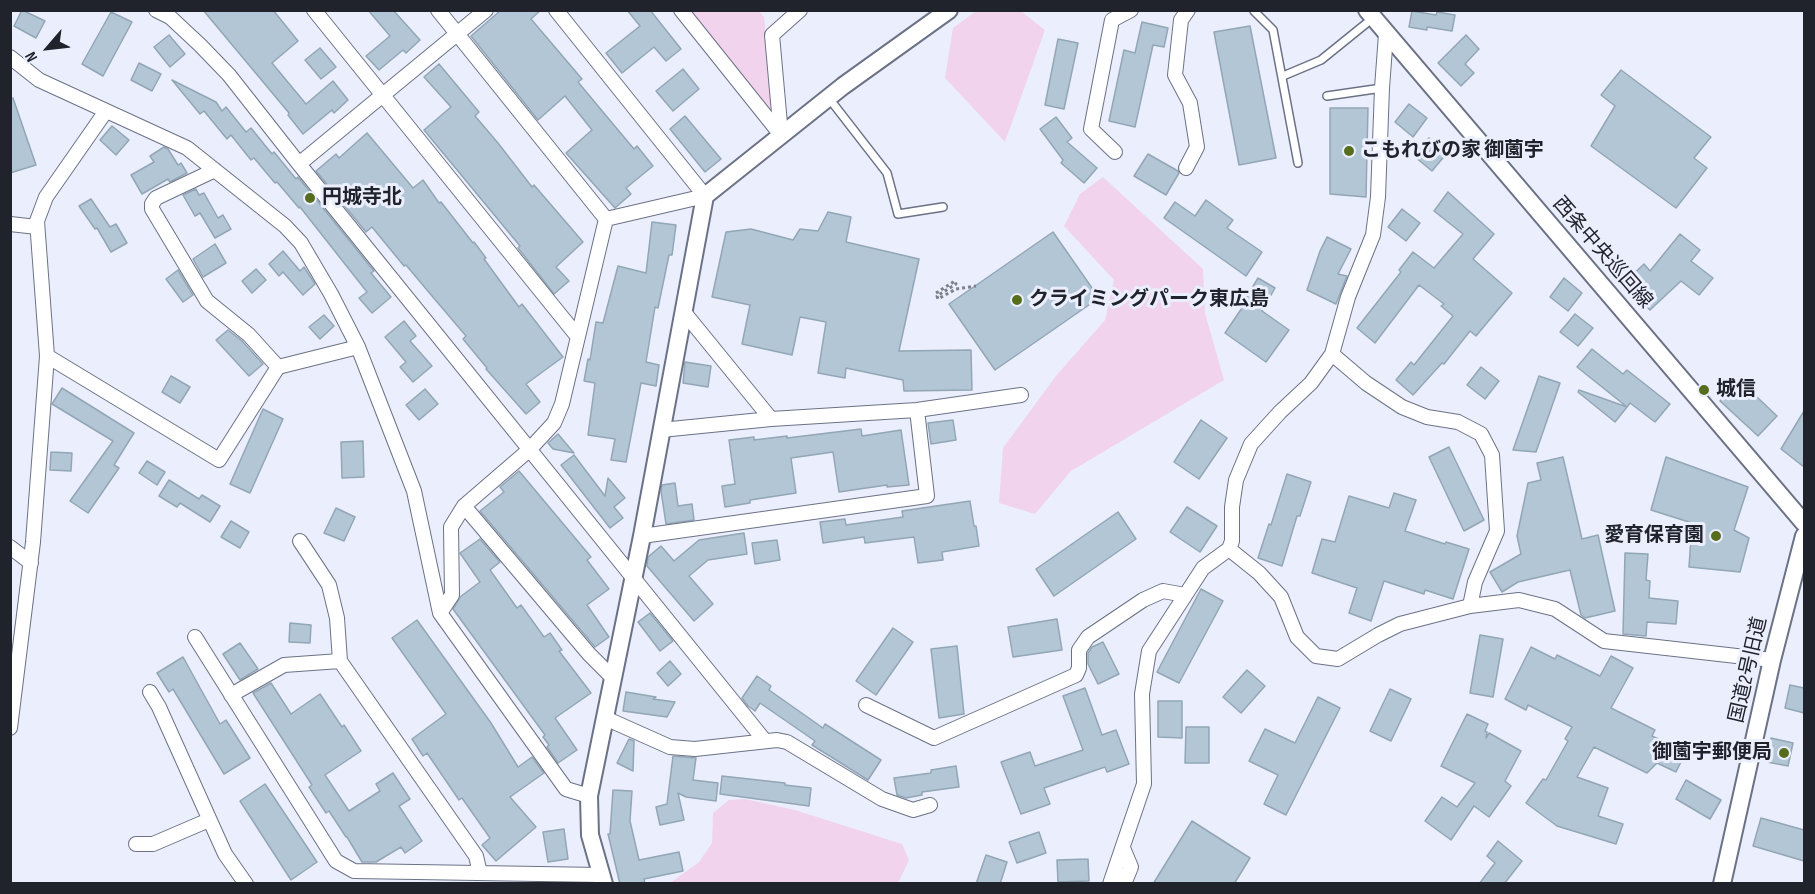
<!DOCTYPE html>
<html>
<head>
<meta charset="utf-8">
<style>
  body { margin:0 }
  #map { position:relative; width:1815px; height:894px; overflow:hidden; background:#ebeffd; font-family:"Sofia Sans Condensed",sans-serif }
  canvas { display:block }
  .frame { position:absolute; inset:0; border:12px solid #21232c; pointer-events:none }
  .north { position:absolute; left:18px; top:18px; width:60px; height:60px; -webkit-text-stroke:4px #ebeffd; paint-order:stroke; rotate:242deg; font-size:16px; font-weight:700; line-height:24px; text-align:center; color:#21232c }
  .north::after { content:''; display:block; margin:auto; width:21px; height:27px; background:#21232c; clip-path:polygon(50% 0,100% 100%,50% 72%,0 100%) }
</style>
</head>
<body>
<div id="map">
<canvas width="1815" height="894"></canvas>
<div class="frame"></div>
<div class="north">N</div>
</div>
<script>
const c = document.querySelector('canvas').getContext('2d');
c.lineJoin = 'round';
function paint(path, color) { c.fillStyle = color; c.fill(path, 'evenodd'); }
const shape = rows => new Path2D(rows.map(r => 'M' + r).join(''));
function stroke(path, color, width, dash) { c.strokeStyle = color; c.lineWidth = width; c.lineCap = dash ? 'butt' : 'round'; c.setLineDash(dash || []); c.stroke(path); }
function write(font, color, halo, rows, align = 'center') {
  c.font = font + ' "Sofia Sans Condensed","Noto Sans JP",sans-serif'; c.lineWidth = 6; c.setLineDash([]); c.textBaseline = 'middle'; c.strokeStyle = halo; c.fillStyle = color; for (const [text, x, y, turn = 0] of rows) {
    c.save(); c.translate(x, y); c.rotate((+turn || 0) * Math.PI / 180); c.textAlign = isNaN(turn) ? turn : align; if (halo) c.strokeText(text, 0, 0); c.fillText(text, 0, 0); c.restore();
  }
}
paint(shape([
  [686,11,759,11,764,17,773,109,767,106],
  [976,11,1021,11,1045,30,1005,142,945,78,953,28],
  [1103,177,1203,269,1205,313,1224,380,1071,471,1035,514,999,503,1003,448,1056,376,1105,320,1114,280,1064,226,1080,194],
  [745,799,795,810,902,844,909,860,898,883,670,883,699,862,712,843,713,813,729,800]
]), '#f1d3ed');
const building = shape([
  [22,10,45,21,36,38,14,26,22,10],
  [203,10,273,10,298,41,272,63,306,104,333,81,348,100,334,113,332,110,303,134,288,115,289,113,203,10],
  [368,10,393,10,420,40,406,53,403,50,379,70,366,56,390,36,368,10],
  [501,10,541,10,531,19,582,79,578,82,613,124,634,149,637,146,653,166,626,188,631,194,615,208,566,153,592,130,565,96,538,120,471,36,501,10],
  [627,10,650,10,681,49,666,61,654,47,622,73,606,53,640,26,627,10],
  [1412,11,1436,15,1437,12,1455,15,1452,31,1427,27,1427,30,1409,27,1412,11],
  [111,12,132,22,103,76,82,64,111,12],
  [1142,22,1168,28,1164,47,1153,45,1135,127,1109,121,1124,50,1135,53,1142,22],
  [1250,26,1276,158,1239,165,1214,32,1250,26],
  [169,35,185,54,170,67,154,47,169,35],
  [1466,35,1479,49,1465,64,1474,73,1461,86,1438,63,1466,35],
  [1058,39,1078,43,1064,109,1045,105,1058,39],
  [320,48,336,67,321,79,305,60,320,48],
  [139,63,161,74,152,91,131,80,139,63],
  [439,64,479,112,475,116,498,143,532,187,534,185,583,242,556,267,569,281,554,294,518,248,520,246,424,130,451,107,424,77,439,64],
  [683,69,699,89,673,111,656,91,683,69],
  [1621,70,1711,137,1694,158,1707,168,1676,208,1591,146,1615,106,1601,95,1621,70],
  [172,80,216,102,222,111,226,107,246,132,251,128,272,154,274,152,296,179,298,177,374,271,371,273,391,297,372,313,359,298,367,292,300,207,299,208,277,182,275,183,254,158,251,160,231,135,227,139,204,111,200,114,172,80],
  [10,98,13,98,36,165,10,173,10,98],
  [1409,104,1427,118,1413,137,1395,122,1409,104],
  [1330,108,1368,108,1366,197,1330,194,1330,108],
  [685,116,721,159,705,172,670,129,685,116],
  [1056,117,1072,138,1067,142,1097,168,1084,183,1061,163,1063,160,1040,129,1056,117],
  [112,126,129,140,116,155,100,140,112,126],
  [367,133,413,188,423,180,439,203,441,202,473,243,474,242,486,258,484,259,519,307,522,304,563,357,526,384,540,402,526,414,486,369,487,368,463,339,466,336,432,296,406,265,404,266,372,227,366,232,316,171,336,154,339,158,367,133],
  [1429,138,1447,153,1432,171,1415,157,1429,138],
  [164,147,168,149,178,165,181,163,187,173,170,182,168,179,142,194,131,175,154,162,150,156,164,147],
  [1148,154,1178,171,1179,173,1166,195,1134,176,1148,154],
  [196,189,199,195,204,193,218,218,223,215,231,229,215,238,200,213,195,216,183,195,196,189],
  [1448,192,1494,234,1473,259,1512,293,1476,336,1470,331,1444,364,1442,363,1413,395,1396,380,1411,362,1414,365,1453,316,1441,306,1444,304,1419,285,1375,343,1357,328,1401,272,1399,270,1413,252,1434,268,1463,234,1434,211,1448,192],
  [91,199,110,227,116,224,127,243,111,252,97,228,95,229,79,206,91,199],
  [1206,200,1233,220,1227,228,1262,252,1246,276,1164,218,1175,202,1195,216,1206,200],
  [1402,209,1420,223,1406,241,1388,227,1402,209],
  [828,212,851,217,846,242,919,259,899,351,971,350,972,390,904,391,903,380,846,368,845,378,818,373,826,322,800,317,792,355,742,344,750,305,712,297,726,232,751,229,793,240,800,229,818,231,828,212],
  [652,222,676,225,672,255,669,255,658,308,655,307,646,362,659,365,656,386,641,383,626,462,611,460,615,439,588,435,595,383,584,381,588,359,590,360,596,322,603,323,618,266,646,273,652,222],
  [1053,232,1099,298,995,370,949,304,1053,232],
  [1680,234,1700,250,1691,261,1713,278,1699,295,1681,281,1650,310,1624,283,1644,264,1650,271,1680,234],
  [1327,237,1351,249,1338,274,1347,276,1336,304,1307,290,1320,251,1327,237],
  [215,244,226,263,203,277,193,259,215,244],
  [283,251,300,271,304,267,315,284,303,295,283,272,279,276,269,264,283,251],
  [256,269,266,280,252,293,242,281,256,269],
  [178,270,193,295,183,302,166,279,178,270],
  [1258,278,1275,288,1262,311,1289,330,1266,362,1225,333,1246,302,1244,301,1258,278],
  [1564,278,1582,293,1568,311,1550,297,1564,278],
  [1575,314,1593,328,1578,346,1560,332,1575,314],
  [324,315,334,326,320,339,309,327,324,315],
  [404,321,416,336,410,341,432,366,413,382,400,367,406,362,385,337,404,321],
  [228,330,242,341,263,364,249,376,216,340,228,330],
  [1592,349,1623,374,1627,370,1670,404,1655,422,1630,403,1627,407,1577,367,1592,349],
  [685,362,711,366,708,387,683,383,685,362],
  [1481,367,1499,381,1485,399,1467,385,1481,367],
  [171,376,190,387,180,403,162,392,171,376],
  [1539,376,1560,383,1536,452,1513,450,1539,376],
  [1739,380,1777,416,1758,436,1720,401,1739,380],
  [62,388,134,433,114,465,119,468,88,513,70,501,113,441,52,404,62,388],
  [425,389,438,404,419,420,406,405,425,389],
  [1579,390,1627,407,1615,422,1578,392,1579,390],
  [263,409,283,419,250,493,230,484,263,409],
  [1804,411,1804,467,1781,449,1804,411],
  [953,420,956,440,931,444,928,423,953,420],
  [1201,420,1227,438,1199,479,1174,462,1201,420],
  [861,429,862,436,901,430,909,485,887,487,887,485,839,492,833,452,791,458,796,493,750,500,750,503,725,507,722,486,735,484,729,440,754,437,754,440,787,436,787,438,861,429],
  [558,434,574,453,553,449,548,443,558,434],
  [363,441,364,477,342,478,341,442,363,441],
  [1449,447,1484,520,1464,531,1429,457,1449,447],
  [51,452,72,453,71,471,50,470,51,452],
  [574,455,605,496,608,478,625,498,614,507,623,518,610,528,561,465,574,455],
  [1563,457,1582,539,1598,535,1615,611,1585,618,1581,615,1570,570,1518,582,1502,592,1490,572,1521,554,1517,536,1528,483,1541,480,1537,463,1563,457],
  [1666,457,1748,487,1734,530,1749,538,1740,572,1689,567,1692,523,1651,510,1666,457],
  [147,461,165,472,157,485,139,473,147,461],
  [519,471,591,557,587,560,609,589,587,605,609,637,595,647,480,511,504,492,500,487,519,471],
  [1287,474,1311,482,1300,516,1297,516,1282,566,1258,558,1269,524,1271,525,1287,474],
  [169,480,199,499,202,495,220,506,210,522,180,503,177,507,159,496,169,480],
  [675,483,678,506,692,504,694,520,666,524,661,491,662,485,675,483],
  [1394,493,1416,500,1405,531,1445,544,1446,542,1469,549,1453,599,1425,590,1424,594,1384,581,1371,621,1349,613,1357,588,1312,573,1322,539,1335,542,1349,496,1389,508,1394,493],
  [970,501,974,526,976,526,979,546,942,552,943,560,918,563,914,537,865,543,864,537,823,543,820,522,845,519,846,525,903,517,902,511,970,501],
  [1187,507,1217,526,1200,552,1170,532,1187,507],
  [336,508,355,517,344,541,324,533,336,508],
  [1118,512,1136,539,1054,596,1036,569,1118,512],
  [231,521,249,532,240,548,221,537,231,521],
  [744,533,747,554,708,560,689,576,713,604,694,621,647,566,648,557,661,546,674,561,699,540,744,533],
  [480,539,500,562,490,570,517,608,521,605,544,637,550,633,562,650,559,651,591,693,555,718,577,750,558,763,547,747,549,745,543,737,545,735,453,609,460,597,480,582,460,553,480,539],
  [777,540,780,560,755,564,752,543,777,540],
  [1625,553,1648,554,1646,580,1650,581,1649,598,1678,601,1676,624,1647,622,1646,636,1623,634,1625,553],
  [1201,589,1223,601,1179,683,1157,672,1201,589],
  [650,613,673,641,660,651,638,622,650,613],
  [1057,619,1062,650,1013,657,1008,627,1057,619],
  [417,620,491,723,518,767,532,757,544,773,510,797,536,827,496,861,482,845,490,838,462,798,459,800,427,753,423,756,412,739,446,714,392,638,417,620],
  [290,623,311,625,310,643,289,642,290,623],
  [893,628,913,642,876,695,856,681,893,628],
  [1480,635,1503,639,1493,697,1470,693,1480,635],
  [1103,642,1119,674,1098,684,1088,664,1088,653,1092,647,1103,642],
  [240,643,258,669,240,680,223,654,240,643],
  [957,646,964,714,939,718,931,649,957,646],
  [1531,647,1555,659,1557,655,1600,676,1611,656,1633,668,1611,708,1655,730,1652,736,1686,752,1676,772,1657,763,1647,773,1594,747,1577,777,1608,788,1598,816,1623,824,1616,844,1557,826,1526,803,1543,779,1546,780,1568,741,1565,739,1572,727,1528,705,1526,710,1505,699,1531,647],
  [183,657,220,724,226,720,250,758,224,774,173,689,169,692,157,673,183,657],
  [670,661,681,674,668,686,657,673,670,661],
  [1247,670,1265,686,1241,713,1223,697,1247,670],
  [757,676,771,686,769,690,823,728,825,724,881,760,868,780,812,745,815,741,760,703,755,711,748,706,742,698,757,676],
  [271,683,291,714,320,694,342,727,344,725,361,751,325,775,349,811,380,791,376,784,393,773,410,799,399,806,422,841,405,853,401,847,376,862,362,862,347,837,346,837,329,811,326,813,309,787,312,785,253,693,271,683],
  [1790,685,1804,688,1804,713,1785,708,1790,685],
  [1085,688,1102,735,1116,730,1129,764,1107,772,1105,767,1044,788,1050,804,1021,814,1001,762,1030,752,1035,766,1083,750,1063,696,1085,688],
  [1390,689,1411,699,1391,741,1370,731,1390,689],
  [626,692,656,697,653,699,675,702,667,717,623,711,626,692],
  [1318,697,1340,708,1286,815,1264,804,1278,775,1249,761,1265,729,1295,743,1318,697],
  [1158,701,1182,701,1182,738,1158,737,1158,701],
  [1467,714,1488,724,1485,731,1487,732,1486,738,1489,733,1521,751,1505,781,1511,786,1489,817,1474,806,1451,840,1425,821,1442,797,1457,807,1475,783,1441,766,1467,714],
  [1186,727,1209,727,1209,763,1185,763,1186,727],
  [1771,738,1793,743,1788,766,1767,762,1771,738],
  [629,739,634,741,633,771,617,763,629,739],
  [673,756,696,758,693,780,718,783,716,801,686,797,678,793,684,820,660,825,656,807,667,804,673,756],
  [956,766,959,787,922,792,922,795,906,798,897,795,894,778,931,773,931,770,956,766],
  [722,776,785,783,785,785,811,788,809,806,720,794,722,776],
  [1686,780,1721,800,1710,819,1676,799,1686,780],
  [265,784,317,862,291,880,240,801,265,784],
  [613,790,632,791,630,821,639,860,679,852,683,871,644,879,645,884,620,884,608,834,610,834,613,790],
  [1761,818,1804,830,1804,861,1753,846,1761,818],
  [1192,821,1250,858,1234,884,1153,884,1192,821],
  [564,829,568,859,548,862,543,832,564,829],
  [1039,832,1046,853,1017,863,1009,842,1039,832],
  [1498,841,1522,861,1504,884,1479,884,1495,863,1487,856,1498,841],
  [986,855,1007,862,1000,884,976,884,986,855],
  [1088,859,1089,881,1058,882,1057,860,1088,859]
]);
paint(building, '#b2c6d6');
stroke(building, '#92a6b5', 1.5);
const service = shape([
  [1254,11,1273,30,1298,163],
  [1283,76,1321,60,1373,18],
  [1327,96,1382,88],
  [828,97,887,173,898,214,943,207]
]);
const minor = shape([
  [156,10,170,17,200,45,229,75,299,164,765,741],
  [314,10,578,337],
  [438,10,606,219],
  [681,10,781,135],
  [10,57,39,80,187,148,285,226,301,243,331,294,358,347,414,491,440,613,566,789,589,796],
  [781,135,772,35,800,10],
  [1115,152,1091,129,1112,20,1131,10],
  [299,164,486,10],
  [1186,168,1197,147,1190,103,1175,75,1181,20,1188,10],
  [215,170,156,198,152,204,152,209,207,301,249,335,278,367],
  [10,224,37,227],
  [683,311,771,419,917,410,1021,395],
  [1332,354,1366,383,1402,407,1427,417,1458,422,1481,434,1492,455,1497,531,1475,582,1470,606],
  [47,356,219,460,278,367,358,347],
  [661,430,771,419],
  [464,506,589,654,613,678],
  [642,536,927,496,917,410],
  [300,541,329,585,337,618,340,661],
  [10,547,31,563],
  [1229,549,1259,573,1281,597,1297,637,1316,656,1338,659,1378,635,1400,624,1470,606,1519,600,1555,609,1604,641,1772,660],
  [440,613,452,595,451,527,464,506,529,450,554,423,562,404,606,219,705,196,556,10],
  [195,637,336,861,354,871,601,875],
  [150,692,159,707,225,854,246,884],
  [231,695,284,665,340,661,476,856,480,873],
  [866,705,934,738,1076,675,1079,668,1079,650,1088,637,1143,600,1163,591,1185,595],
  [605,718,670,747,695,749,777,740,787,742,882,799,913,810,930,805],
  [10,728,33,542,47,356,37,221,46,197,106,111],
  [136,844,153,844,209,820],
  [1123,848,1131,867,1124,884],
  [1110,884,1144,784,1142,694,1149,651,1203,568,1229,549,1232,541,1232,507,1236,480,1251,444,1280,412,1311,383,1332,354,1348,297,1373,235,1378,197,1382,88,1386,34]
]);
const tertiary = shape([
  [1367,10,1804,523],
  [604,884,590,835,589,796,642,536,705,196,843,86,949,10],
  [1722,884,1772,660,1804,536]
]);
stroke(service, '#6b7286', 10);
stroke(minor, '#6b7286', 16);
stroke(tertiary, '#6b7286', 20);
stroke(shape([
  [936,293,955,281,956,284,937,296,938,299,956,289,976,286]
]), '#7d808b', 3, [3, 3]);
stroke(service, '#fff', 7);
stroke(minor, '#fff', 14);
stroke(tertiary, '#fff', 16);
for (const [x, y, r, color] of [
  [1349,151,6,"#566d1d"],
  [310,198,6,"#566d1d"],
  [1017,300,6,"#566d1d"],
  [1704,390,6,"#566d1d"],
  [1716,536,6,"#566d1d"],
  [1784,753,6,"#566d1d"]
]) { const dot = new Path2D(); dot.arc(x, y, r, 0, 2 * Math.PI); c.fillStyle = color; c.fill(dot); stroke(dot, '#ebeffd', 2); }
write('bold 20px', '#21232c', '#ebeffd', [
  ["こもれびの家 御薗宇",1361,151],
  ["円城寺北",322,198],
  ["クライミングパーク東広島",1029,300],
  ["城信",1716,390],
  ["愛育保育園",1704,536,"right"],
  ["御薗宇郵便局",1772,753,"right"]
], 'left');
write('20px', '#21232c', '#ebeffd', [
  ["西条中央巡回線",1602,253,49],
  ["国道2号旧道",1749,670,-77]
]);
</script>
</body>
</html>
